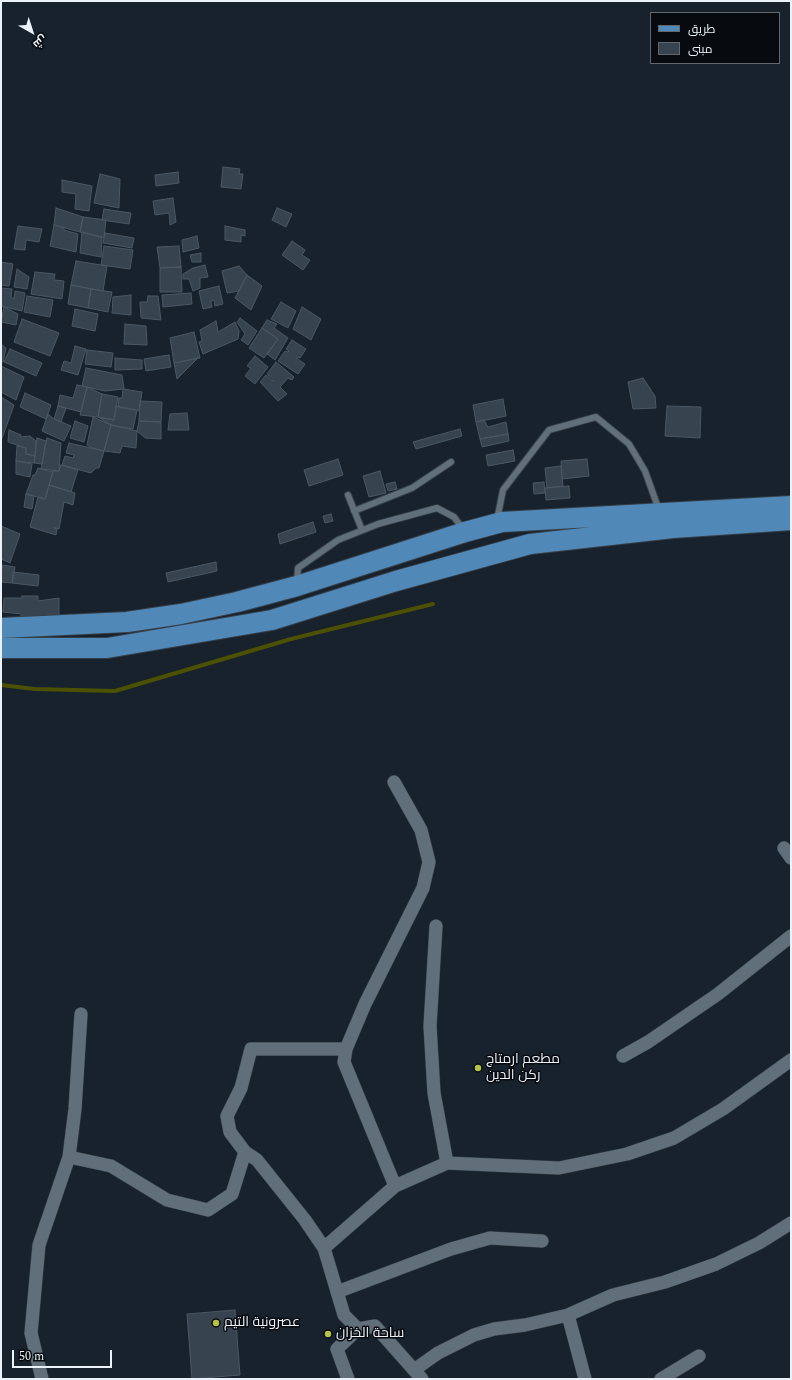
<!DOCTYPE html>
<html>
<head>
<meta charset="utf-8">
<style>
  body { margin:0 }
  #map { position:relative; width:792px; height:1380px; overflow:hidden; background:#17222d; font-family:Spectral,Cairo,serif }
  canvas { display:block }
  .frame { position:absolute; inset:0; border:2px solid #ebf2fa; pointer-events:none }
  .legend { position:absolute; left:650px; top:12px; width:130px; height:52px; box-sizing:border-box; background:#070b10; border:1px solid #62676e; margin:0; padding:5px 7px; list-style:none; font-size:12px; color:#ebf2fa }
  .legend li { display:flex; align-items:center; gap:8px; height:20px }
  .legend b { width:20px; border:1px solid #62676e }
  .north { position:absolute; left:12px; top:12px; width:40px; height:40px; -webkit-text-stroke:3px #070b10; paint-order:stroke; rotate:141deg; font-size:11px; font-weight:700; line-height:16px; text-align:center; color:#ebf2fa }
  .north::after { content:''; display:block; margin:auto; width:14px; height:18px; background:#ebf2fa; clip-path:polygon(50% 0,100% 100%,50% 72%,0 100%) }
  .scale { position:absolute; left:12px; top:1350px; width:100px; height:18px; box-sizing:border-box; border:2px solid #ebf2fa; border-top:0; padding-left:5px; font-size:12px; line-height:14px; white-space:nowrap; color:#ebf2fa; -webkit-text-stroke:3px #070b10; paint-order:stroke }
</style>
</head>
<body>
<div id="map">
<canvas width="792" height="1380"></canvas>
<div class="frame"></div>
<ul class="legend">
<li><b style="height:5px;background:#5089b8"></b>طريق</li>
<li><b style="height:11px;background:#374450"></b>مبنى</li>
</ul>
<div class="north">ش</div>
<div class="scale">50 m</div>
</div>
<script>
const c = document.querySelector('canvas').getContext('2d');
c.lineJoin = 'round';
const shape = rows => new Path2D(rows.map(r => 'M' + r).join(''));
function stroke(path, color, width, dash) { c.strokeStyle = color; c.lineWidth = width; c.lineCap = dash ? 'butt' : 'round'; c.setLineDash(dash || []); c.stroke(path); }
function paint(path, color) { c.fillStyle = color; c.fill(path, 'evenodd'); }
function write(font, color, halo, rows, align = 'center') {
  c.font = font + ' Spectral,Cairo,serif'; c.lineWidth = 3; c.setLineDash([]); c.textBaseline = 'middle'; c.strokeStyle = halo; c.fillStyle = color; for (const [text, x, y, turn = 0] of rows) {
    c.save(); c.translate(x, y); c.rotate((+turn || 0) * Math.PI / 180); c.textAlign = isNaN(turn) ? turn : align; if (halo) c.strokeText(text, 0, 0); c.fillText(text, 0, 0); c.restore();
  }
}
stroke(shape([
  [1,685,35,689,115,691,291,639,433,604]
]), '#4b5100', 4);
const building = shape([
  [223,167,240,169,239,174,243,174,241,189,221,187,223,167],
  [178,172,179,183,156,186,155,175,178,172],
  [100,174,120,179,119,208,94,203,100,174],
  [62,180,92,186,89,211,75,209,76,194,62,192,62,180],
  [173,198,176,222,170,225,169,213,155,215,153,201,173,198],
  [56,208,83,217,80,232,54,225,56,208],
  [277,208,292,214,286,227,272,220,277,208],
  [104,209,131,213,129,224,102,220,104,209],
  [83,217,106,220,104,238,80,232,83,217],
  [54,225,64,228,64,230,78,234,76,252,50,246,54,225],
  [18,226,42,229,39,242,26,240,25,250,14,249,18,226],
  [225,226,245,230,245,236,241,235,241,242,225,240,225,226],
  [82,232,102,237,101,257,80,253,82,232],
  [105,233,134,238,132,248,103,243,105,233],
  [197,236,199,248,183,252,182,240,197,236],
  [292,241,305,250,302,255,310,260,303,270,282,255,292,241],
  [104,246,133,250,130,269,101,265,104,246],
  [179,246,181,267,160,268,157,247,179,246],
  [201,253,201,262,192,262,190,255,201,253],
  [76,261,107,266,103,291,71,285,76,261],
  [1,262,13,264,9,286,1,285,1,262],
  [205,265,208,277,200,278,200,288,193,291,189,279,183,279,183,274,193,268,205,265],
  [239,266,247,275,239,291,227,293,222,271,239,266],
  [181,267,182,292,160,292,160,268,181,267],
  [17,269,29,277,27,289,14,287,17,269],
  [35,272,55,274,54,280,64,281,62,299,31,294,35,272],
  [247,275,262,286,251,310,235,298,247,275],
  [71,285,91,289,88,308,68,304,71,285],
  [219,286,223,304,215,306,214,300,211,301,212,307,203,309,199,291,219,286],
  [1,288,12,289,11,297,14,299,15,291,25,293,22,311,1,306,1,288],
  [91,289,112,292,108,312,88,308,91,289],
  [191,293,192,304,163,307,162,295,191,293],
  [131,295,131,315,112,313,113,297,131,295],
  [27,296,53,300,50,317,24,312,27,296],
  [148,296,158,296,161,320,141,318,140,302,147,302,148,296],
  [281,302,296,311,288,328,271,319,281,302],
  [4,307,18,314,16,325,1,322,4,307],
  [302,307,321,319,311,340,293,329,302,307],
  [75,309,98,314,95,331,72,326,75,309],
  [240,318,257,331,248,345,241,340,245,334,237,322,240,318],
  [22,319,59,333,50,356,14,342,22,319],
  [267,320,277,324,274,328,288,338,275,360,267,354,278,339,262,328,267,320],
  [216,321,218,332,235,322,239,331,238,339,203,354,199,342,202,341,200,330,216,321],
  [125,324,146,326,147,345,124,344,125,324],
  [262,328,278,339,264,358,249,348,262,328],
  [194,332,200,358,174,363,170,338,194,332],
  [292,340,306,349,300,358,298,357,296,358,305,364,298,374,278,361,285,351,288,352,289,351,286,349,292,340],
  [1,344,6,348,3,362,1,362,1,344],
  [75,346,86,349,78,375,61,370,64,361,71,363,75,346],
  [10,349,42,363,36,376,4,362,10,349],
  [87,350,113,353,111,367,85,364,87,350],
  [169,355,171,367,146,371,144,359,169,355],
  [255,356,268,367,255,384,245,376,251,368,247,366,255,356],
  [115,358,142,360,142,369,115,370,115,358],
  [198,358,177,379,174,363,198,358],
  [276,362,294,377,292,380,288,378,280,387,287,394,278,401,260,382,266,375,273,381,274,380,267,374,276,362],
  [1,366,24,377,16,400,1,392,1,366],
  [86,368,122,375,124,389,105,391,82,386,86,368],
  [643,378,655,396,656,408,633,409,628,382,643,378],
  [77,385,87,387,81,412,58,406,60,395,73,398,77,385],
  [87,387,102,394,98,417,80,415,87,387],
  [123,389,142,392,139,411,118,407,119,398,122,398,123,389],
  [25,393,51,405,46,419,20,407,25,393],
  [102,394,118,397,114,420,98,417,102,394],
  [1,397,14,405,1,441,1,397],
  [503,399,506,416,476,422,473,405,503,399],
  [140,401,162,402,161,422,139,421,140,401],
  [58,406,66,408,61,422,54,419,58,406],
  [116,406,137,410,133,429,111,425,98,417,114,420,116,406],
  [667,406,701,407,700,438,665,436,667,406],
  [187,413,189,430,168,430,170,414,187,413],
  [48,414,54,419,71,426,64,441,42,431,48,414],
  [93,417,111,425,104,451,93,448,87,445,93,417],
  [484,420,488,427,506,422,508,434,480,439,476,422,484,420],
  [75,421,88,426,84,442,70,438,75,421],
  [139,421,161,422,161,439,145,438,137,431,139,421],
  [111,425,137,431,136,448,122,446,120,453,104,451,111,425],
  [460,429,462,436,416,449,413,442,460,429],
  [9,430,21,435,20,437,30,436,36,441,35,456,26,454,26,448,8,442,9,430],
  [508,434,509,441,482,447,480,439,508,434],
  [37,438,46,441,42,464,34,463,37,438],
  [47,438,61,443,59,471,41,469,47,438],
  [69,443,104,451,99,468,96,468,91,473,62,465,65,456,73,458,74,455,66,453,69,443],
  [17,446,26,448,26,454,35,456,34,463,16,461,17,446],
  [513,450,515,461,488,466,486,455,513,450],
  [338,459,343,475,309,486,304,470,338,459],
  [587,459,589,476,562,479,561,461,587,459],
  [16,461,32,464,30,477,16,474,16,461],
  [61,465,78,470,71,492,49,485,53,471,59,471,61,465],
  [561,466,563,486,547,488,545,468,561,466],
  [38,468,53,472,45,499,26,494,33,475,35,475,38,468],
  [380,471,386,493,369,497,363,476,380,471],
  [395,482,397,489,388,491,386,484,395,482],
  [544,482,545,493,534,494,533,483,544,482],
  [49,485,75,493,73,505,64,502,59,529,54,527,54,528,57,529,56,535,30,527,38,497,45,499,49,485],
  [569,486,570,498,546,500,545,488,569,486],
  [26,494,34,496,32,509,24,507,26,494],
  [331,514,333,521,325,523,323,516,331,514],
  [313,522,316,532,280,544,278,534,313,522],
  [1,526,20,534,10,563,1,559,1,526],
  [216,562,217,571,168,582,166,573,216,562],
  [3,565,15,567,12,583,1,582,1,572,3,565],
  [13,572,39,575,38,586,12,583,13,572],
  [22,596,38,596,38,601,59,598,59,618,21,621,21,614,3,612,4,598,22,598,22,596],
  [235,1310,240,1375,192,1379,187,1314,235,1310]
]);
paint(building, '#374450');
stroke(building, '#4b5864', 1);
const service = shape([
  [348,495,362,530],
  [354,511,412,488,451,462],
  [497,520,503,490,549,430,596,417,629,444,645,471,659,510],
  [297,582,298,568,338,540,378,524,437,508,454,517,463,529]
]);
const minor = shape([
  [394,782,421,830,429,862,423,888,365,1004,346,1049,344,1062,395,1186],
  [784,848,791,858],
  [436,926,430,1026,434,1093,447,1163],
  [623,1056,648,1042,718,994,791,936],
  [69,1157,111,1166,167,1200,208,1210,232,1194,245,1152],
  [324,1248,305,1220,257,1160,245,1152,230,1132,227,1116,241,1088,251,1049,346,1049],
  [337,1292,451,1249,490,1238,542,1241],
  [568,1315,585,1379],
  [414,1370,438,1353,474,1335,494,1329,525,1325,568,1315,613,1295,665,1282,716,1264,759,1243,791,1223],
  [42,1379,31,1333,39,1245,69,1157,75,1109,81,1014],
  [348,1379,337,1349,358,1329],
  [422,1379,375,1326,358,1329,344,1315,324,1248,395,1186,447,1163,559,1168,627,1154,674,1138,723,1109,791,1060],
  [661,1379,699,1356]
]);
const primary = shape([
  [1,628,127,622,181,614,237,602,297,586,465,532,502,522,791,506],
  [1,648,107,648,272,620,396,581,530,544,673,528,791,520]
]);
stroke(service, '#363f47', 8);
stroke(minor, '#363f47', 14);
stroke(primary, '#363f47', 22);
stroke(service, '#616f7b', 6);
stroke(minor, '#616f7b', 13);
stroke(primary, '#5089b8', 20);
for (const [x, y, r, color] of [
  [478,1068,4,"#b6c148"],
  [216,1323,4,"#b6c148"],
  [328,1334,4,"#b6c148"]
]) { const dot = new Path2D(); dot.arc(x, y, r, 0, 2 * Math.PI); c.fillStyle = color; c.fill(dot); stroke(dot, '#070b10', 1.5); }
write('14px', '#ebf2fa', '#070b10', [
  ["مطعم ارمتاج",486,1060],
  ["ركن الدين",486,1076],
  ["عصرونية التيم",224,1323],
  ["ساحة الخزان",336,1334]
], 'left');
</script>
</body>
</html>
